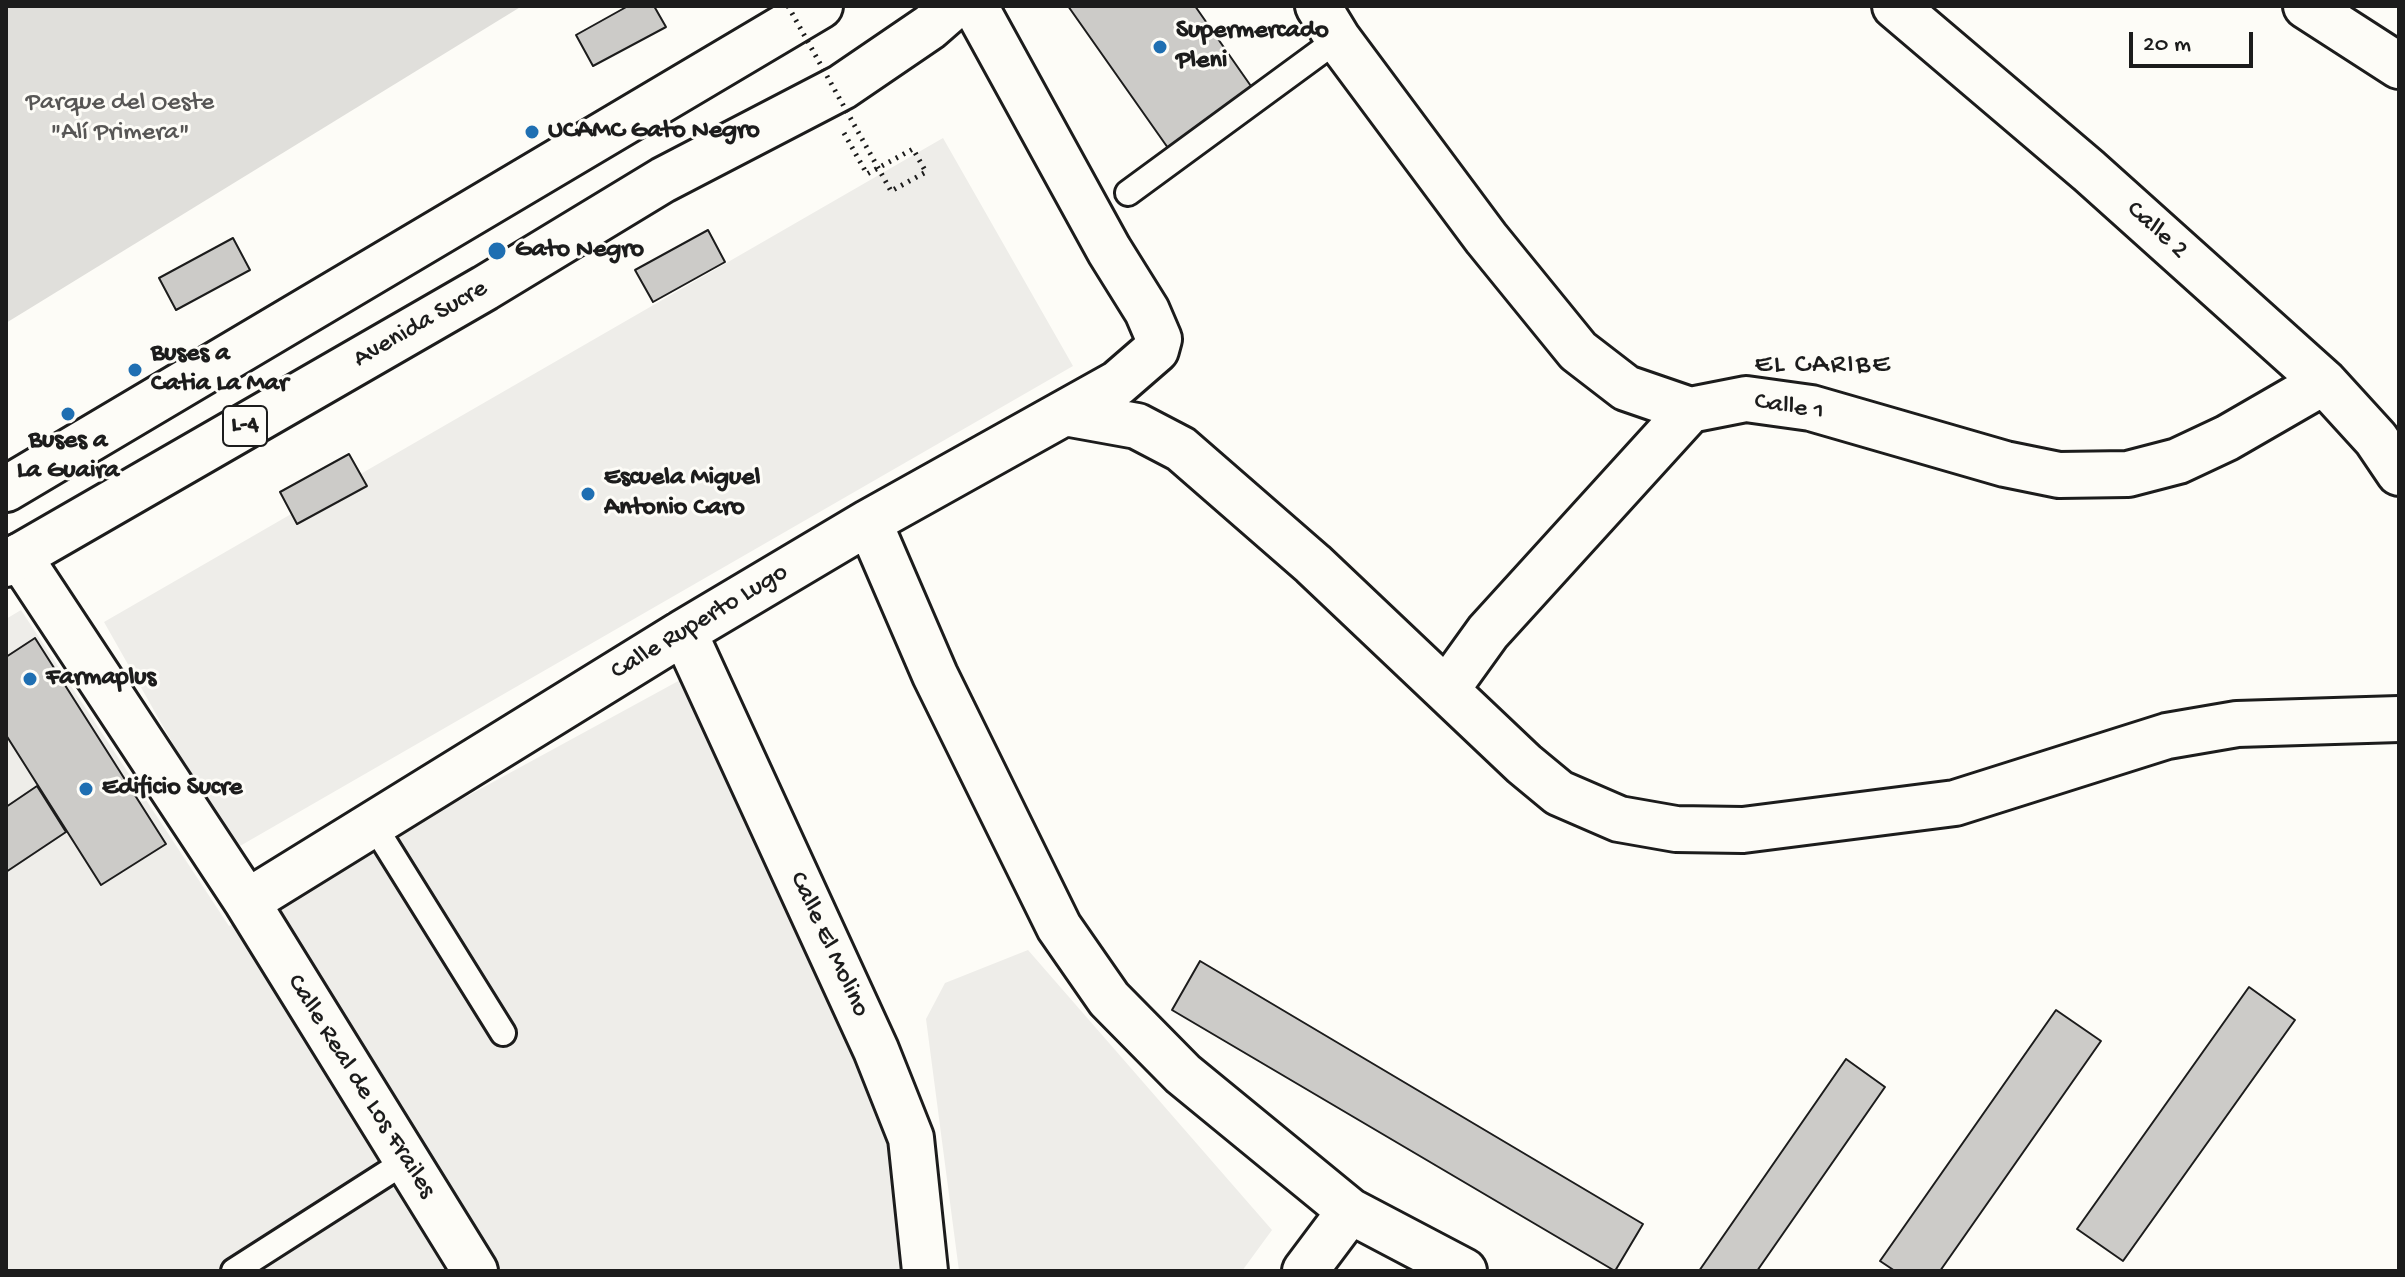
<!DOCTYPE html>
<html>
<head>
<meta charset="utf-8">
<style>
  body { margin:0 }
  #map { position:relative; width:2405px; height:1277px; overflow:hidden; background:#fdfcf7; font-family:"Gochi Hand",sans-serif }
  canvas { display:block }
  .frame { position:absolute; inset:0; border:8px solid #1c1c1c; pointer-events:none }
  .scale { position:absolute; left:2129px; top:32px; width:124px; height:36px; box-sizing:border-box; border:4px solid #1c1c1c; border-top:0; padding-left:10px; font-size:24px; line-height:28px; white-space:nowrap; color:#1c1c1c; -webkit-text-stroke:6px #fdfcf7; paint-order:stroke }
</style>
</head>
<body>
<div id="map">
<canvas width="2405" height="1277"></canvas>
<div class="frame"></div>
<div class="scale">20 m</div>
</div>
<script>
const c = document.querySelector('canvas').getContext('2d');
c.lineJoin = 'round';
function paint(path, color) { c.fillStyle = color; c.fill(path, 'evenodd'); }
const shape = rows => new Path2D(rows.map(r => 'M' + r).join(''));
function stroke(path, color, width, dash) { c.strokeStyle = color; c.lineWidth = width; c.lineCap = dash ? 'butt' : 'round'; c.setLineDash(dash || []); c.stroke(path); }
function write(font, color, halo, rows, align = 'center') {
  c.font = font + ' "Gochi Hand",sans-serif'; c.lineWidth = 6; c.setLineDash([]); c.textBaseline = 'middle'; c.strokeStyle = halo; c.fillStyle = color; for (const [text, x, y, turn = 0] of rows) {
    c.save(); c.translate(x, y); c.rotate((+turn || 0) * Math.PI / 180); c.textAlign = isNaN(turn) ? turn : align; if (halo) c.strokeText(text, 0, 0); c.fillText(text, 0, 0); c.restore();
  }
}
paint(shape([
  [943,138,1073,366,233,850,104,622],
  [21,610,229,926,682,679,855,1009,925,1271,6,1271,6,619],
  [1028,950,1272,1230,1242,1271,959,1271,926,1019,945,983]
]), '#eeede9');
paint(shape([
  [6,6,522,6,6,323]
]), '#e0dfdb');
const building = shape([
  [628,6,654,6,666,27,593,66,576,35,628,6],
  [1068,6,1195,6,1253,89,1168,148,1068,6],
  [708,230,725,262,653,302,635,270,708,230],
  [233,238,250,270,176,310,159,278,233,238],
  [349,454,367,486,297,524,280,492,349,454],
  [35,638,166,844,101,885,6,735,6,657,35,638],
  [37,786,66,832,6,872,6,807,37,786],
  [1200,961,1643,1224,1615,1271,1172,1010,1200,961],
  [2249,987,2295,1020,2123,1261,2077,1229,2249,987],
  [2056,1010,2101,1041,1940,1271,1895,1271,1880,1261,2056,1010],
  [1846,1059,1885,1087,1757,1271,1699,1271,1846,1059]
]);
paint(building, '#cccbc8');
stroke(building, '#1c1c1c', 2);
const lane = shape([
  [1128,193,1338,39],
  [373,824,503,1033],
  [234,1271,406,1161]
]);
const street = shape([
  [1318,6,1338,39,1486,238,1578,351,1626,388,1690,410,1746,399,1811,408,2005,464,2059,475,2128,474,2178,461,2227,438,2324,382],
  [1895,6,2089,171,2324,382,2376,439,2399,473],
  [2306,6,2399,66],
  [1065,413,1137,426,1181,449,1313,564,1524,764,1559,793,1619,819,1676,829,1743,830,1955,803,2167,736,2237,724,2399,719],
  [869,522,935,675,1059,927,1109,999,1183,1074,1350,1211,1464,1271],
  [19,556,247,902,475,1271],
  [684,632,876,1050,911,1138,925,1271],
  [1447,689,1488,632,1690,410],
  [247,902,684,632,869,522,1118,383,1156,350,1159,339,1147,311,1109,250,975,6],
  [1305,1271,1350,1211]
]);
const primary = shape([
  [6,489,820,6],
  [6,564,485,288,663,180,842,87,930,27,954,6]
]);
stroke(lane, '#1c1c1c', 30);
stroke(street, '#1c1c1c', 50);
stroke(primary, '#1c1c1c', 50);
stroke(shape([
  [844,133,867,174,913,149,926,172,891,191]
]), '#1c1c1c', 5, [2, 6]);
stroke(lane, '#fdfcf7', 24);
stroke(street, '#fdfcf7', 44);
stroke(primary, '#fdfcf7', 44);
stroke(shape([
  [788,6,891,191]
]), '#1c1c1c', 5, [2, 6]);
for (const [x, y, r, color] of [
  [1160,47,8,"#1f6fb2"],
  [532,132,8,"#1f6fb2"],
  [497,251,10,"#1f6fb2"],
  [135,370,8,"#1f6fb2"],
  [68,414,8,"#1f6fb2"],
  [588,494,8,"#1f6fb2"],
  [30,679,8,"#1f6fb2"],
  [86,789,8,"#1f6fb2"]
]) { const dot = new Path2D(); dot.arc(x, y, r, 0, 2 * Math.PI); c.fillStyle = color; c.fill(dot); stroke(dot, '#fdfcf7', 3); }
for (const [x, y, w] of [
  [245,426,44]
]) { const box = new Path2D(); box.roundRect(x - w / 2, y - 20, w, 40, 6); c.fillStyle = '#fdfcf7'; c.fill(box); stroke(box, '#1c1c1c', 2); }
write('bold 24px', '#1c1c1c', null, [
  ["L-4",245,426]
]);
write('bold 26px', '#1c1c1c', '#fdfcf7', [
  ["Supermercado",1176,32],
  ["Pleni",1176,62],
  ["UCAMC Gato Negro",548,132],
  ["Gato Negro",515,251],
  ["Buses a",151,355],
  ["Catia La Mar",151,385],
  ["Buses a",68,442,"center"],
  ["La Guaira",68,472,"center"],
  ["Escuela Miguel",604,479],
  ["Antonio Caro",604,509],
  ["Farmaplus",46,679],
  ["Edificio Sucre",102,789]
], 'left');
write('26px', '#575655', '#fdfcf7', [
  ["Parque del Oeste",120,104],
  ["\"Alí Primera\"",120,134]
]);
write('26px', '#1c1c1c', '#fdfcf7', [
  ["Calle 2",2156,231,42],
  ["Avenida Sucre",421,325,-30],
  ["Calle 1",1789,408,9],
  ["Calle Ruperto Lugo",700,623,-31],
  ["Calle El Molino",828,945,65],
  ["Calle Real de Los Frailes",360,1087,58]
]);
c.letterSpacing = '2px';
write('28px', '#1c1c1c', '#fdfcf7', [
  ["EL CARIBE",1823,367]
]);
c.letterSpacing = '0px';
</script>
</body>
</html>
